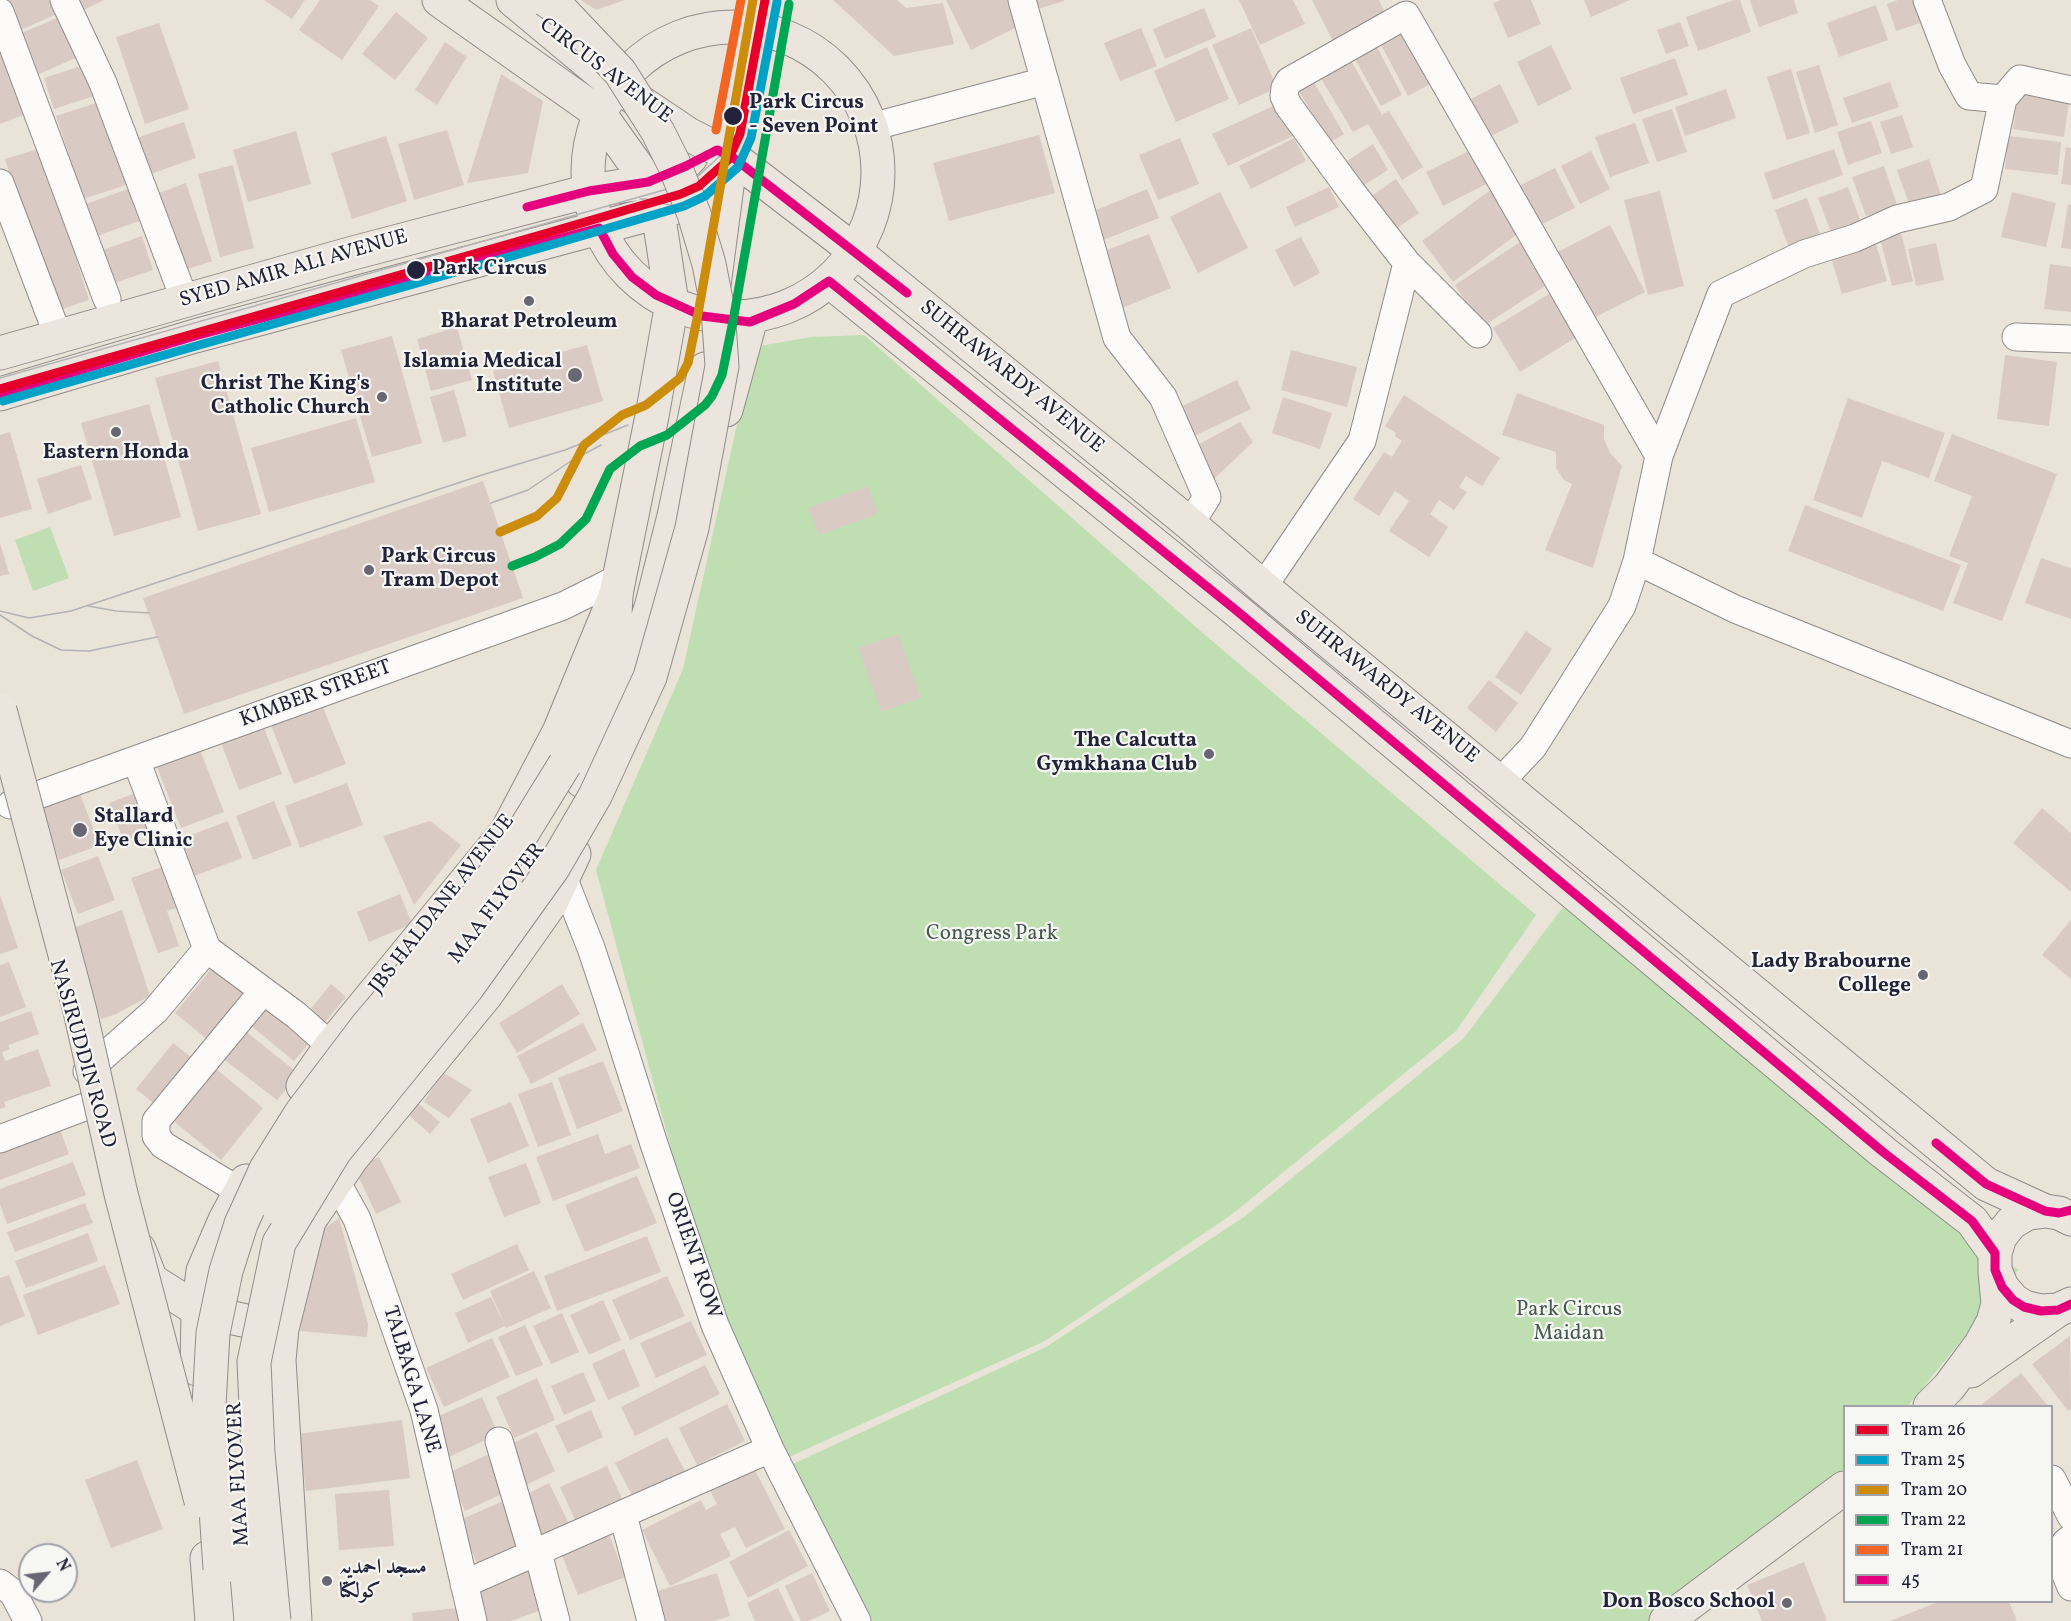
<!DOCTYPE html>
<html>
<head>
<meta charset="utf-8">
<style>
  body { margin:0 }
  #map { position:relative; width:2071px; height:1621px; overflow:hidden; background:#e9e3d8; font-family:Vollkorn,serif }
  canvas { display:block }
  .legend { position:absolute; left:1843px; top:1405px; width:210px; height:198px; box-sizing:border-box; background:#f6f6f2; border:2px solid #a1a1a9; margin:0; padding:8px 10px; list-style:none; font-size:18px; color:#22223b }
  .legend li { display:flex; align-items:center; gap:12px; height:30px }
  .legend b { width:30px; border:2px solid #a1a1a9 }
  .north { position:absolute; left:18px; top:1543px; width:60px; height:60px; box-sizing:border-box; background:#f6f6f2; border:2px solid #a1a1a9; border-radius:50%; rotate:62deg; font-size:16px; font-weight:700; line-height:24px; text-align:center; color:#22223b }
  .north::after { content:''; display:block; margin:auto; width:21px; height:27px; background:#686672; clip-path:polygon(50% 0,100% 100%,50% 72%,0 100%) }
</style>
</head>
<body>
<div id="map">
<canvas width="2071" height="1621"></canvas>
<ul class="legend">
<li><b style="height:8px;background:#e4002b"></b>Tram 26</li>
<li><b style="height:8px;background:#02a2c7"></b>Tram 25</li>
<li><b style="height:8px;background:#cc8c0c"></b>Tram 20</li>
<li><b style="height:8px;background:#00a651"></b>Tram 22</li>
<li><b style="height:8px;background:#f26522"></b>Tram 21</li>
<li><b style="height:8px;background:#e5007d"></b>45</li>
</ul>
<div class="north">N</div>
</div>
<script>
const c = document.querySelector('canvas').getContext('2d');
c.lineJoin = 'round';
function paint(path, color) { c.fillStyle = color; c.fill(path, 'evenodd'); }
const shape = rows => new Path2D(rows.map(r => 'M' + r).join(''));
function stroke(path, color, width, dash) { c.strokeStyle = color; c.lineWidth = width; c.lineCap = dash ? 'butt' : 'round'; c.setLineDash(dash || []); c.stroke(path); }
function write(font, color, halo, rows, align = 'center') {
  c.font = font + ' Vollkorn,Amiri,serif'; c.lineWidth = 4.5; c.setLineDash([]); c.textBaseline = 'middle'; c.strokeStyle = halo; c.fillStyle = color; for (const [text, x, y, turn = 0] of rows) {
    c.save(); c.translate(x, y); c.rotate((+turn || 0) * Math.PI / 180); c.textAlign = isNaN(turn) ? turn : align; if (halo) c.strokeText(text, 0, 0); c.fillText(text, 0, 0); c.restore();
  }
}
paint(shape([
  [864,335,1205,635,1536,915,1456,1031,1231,1215,1045,1341,789,1457,740,1356,679,1178,596,870,683,669,754,347,811,337],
  [50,527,69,578,33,591,15,540],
  [1563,907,1873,1160,2018,1270,1908,1406,1844,1406,1844,1477,1649,1621,873,1621,793,1464,1046,1347,1244,1217,1464,1038]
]), '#bfdfb2');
paint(shape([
  [5,0,53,0,59,13,18,31],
  [71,0,104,0,77,13],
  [264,0,305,0,292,19],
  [320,0,370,0,379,6,342,60,299,30],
  [581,0,625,0,596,10],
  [833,0,897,0,906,8,943,3,954,44,894,56],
  [946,0,1008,0,1017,27,971,50],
  [1034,0,1064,0,1064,1,1037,9],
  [1239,0,1293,0,1305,24,1260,45],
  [1312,0,1379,0,1385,13,1333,41],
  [1501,0,1531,0,1541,24,1508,38,1493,3],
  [1584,0,1630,0,1591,17],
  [1734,0,1740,0,1751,32,1698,51,1686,17],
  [1750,0,1794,0,1798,13,1759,27],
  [1898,0,1925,0,1932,19,1896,31,1887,4],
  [1876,5,1888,40,1839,57,1827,23],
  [1204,8,1216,37,1165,59,1153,29],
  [396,12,428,38,395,80,362,54],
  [62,16,80,56,37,75,19,34],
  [1680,22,1689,46,1666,54,1657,30],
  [159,23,189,109,145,124,116,37],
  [1402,27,1432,83,1408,96,1378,39],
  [1141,28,1157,66,1120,81,1104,43],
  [1251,28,1277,88,1239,105,1212,45],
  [0,32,31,112,0,124],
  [445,42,467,57,437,105,415,90],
  [1376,45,1402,95,1381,106,1354,57],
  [1551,45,1572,89,1538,106,1517,62],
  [1207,47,1229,99,1176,122,1154,71],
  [1675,58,1688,95,1633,114,1620,78],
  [1350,59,1382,115,1389,111,1423,167,1402,180,1368,124,1353,132,1320,77],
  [84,65,94,96,54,109,44,78],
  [1819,65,1838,125,1815,133,1796,72],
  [1791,69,1810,133,1787,140,1767,77],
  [501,74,543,101,528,173,467,183],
  [1312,79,1344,134,1329,143,1297,88],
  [1890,82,1899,107,1852,123,1843,98],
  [1500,84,1519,122,1485,139,1467,101],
  [2019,87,2070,95,2064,137,2013,129],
  [1726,89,1736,118,1685,136,1675,107],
  [99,102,126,185,83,199,56,116],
  [1280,103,1295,135,1228,166,1212,134],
  [1672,109,1687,152,1657,162,1642,119],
  [1902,115,1913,147,1891,154,1880,122],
  [1871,121,1882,153,1848,165,1837,132],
  [184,122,196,158,142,177,130,140],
  [1635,123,1649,163,1610,177,1595,137],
  [447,130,464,185,414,200,398,144],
  [296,131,311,184,248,202,233,150],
  [1039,135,1055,193,949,221,933,163],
  [386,136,407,201,352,219,331,153],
  [2008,136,2061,142,2058,175,2005,169],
  [1180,138,1199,184,1158,200,1139,155],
  [1294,138,1306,161,1251,189,1239,166],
  [1373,144,1388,170,1356,190,1341,165],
  [2066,147,2071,148,2071,185,2061,184],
  [42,148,89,300,53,312,5,159],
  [1475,148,1492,181,1443,206,1426,172],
  [1834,149,1843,175,1773,200,1764,173],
  [1591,151,1610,189,1580,204,1561,166],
  [1929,159,1943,201,1912,212,1897,170],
  [233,165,254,248,220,257,198,174],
  [1884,166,1897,205,1866,216,1852,177],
  [1555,168,1575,208,1538,226,1519,186],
  [1396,179,1419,213,1390,233,1367,199],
  [186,183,212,261,185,270,159,193],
  [1329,187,1339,207,1295,227,1286,207],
  [1848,187,1862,225,1832,235,1818,198],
  [1493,188,1524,229,1453,282,1422,241],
  [128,189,139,221,94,237,83,205],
  [1147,189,1159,218,1098,242,1087,214],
  [1660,191,1684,286,1648,295,1624,200],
  [1220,192,1248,248,1198,273,1170,217],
  [2012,192,2056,203,2046,247,2001,237],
  [1807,198,1822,240,1790,251,1775,210],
  [2068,204,2071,205,2071,249,2061,248],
  [1610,225,1645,292,1590,320,1556,253],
  [1900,229,1913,281,1892,286,1879,234],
  [1149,234,1171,288,1122,308,1099,253],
  [142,236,153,270,114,283,103,250],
  [1301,237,1320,273,1294,287,1275,250],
  [1875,241,1887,281,1842,294,1830,254],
  [1520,242,1548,284,1482,327,1455,285],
  [1936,243,1944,280,1916,286,1908,249],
  [2050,264,2071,267,2071,312,2044,309],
  [1554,291,1580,335,1520,372,1493,328],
  [457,327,472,380,431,391,417,339],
  [392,336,422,443,372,457,341,350],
  [587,345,603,401,509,428,493,371],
  [1291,350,1357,367,1347,407,1281,390],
  [2005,355,2057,362,2049,426,1997,419],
  [218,361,261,514,198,531,155,378],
  [1237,380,1251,409,1190,438,1176,409],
  [454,390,467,436,443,443,430,397],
  [1517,393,1604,425,1604,439,1610,453,1622,466,1593,568,1545,550,1572,484,1564,480,1556,468,1556,452,1502,435],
  [1404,395,1500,458,1482,486,1466,476,1459,487,1467,492,1454,510,1439,500,1430,514,1448,527,1429,557,1389,531,1409,501,1395,491,1379,516,1353,499,1384,452,1392,457,1402,441,1395,436,1396,433,1385,426],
  [1283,397,1332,413,1320,449,1272,433],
  [1848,398,1945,433,1929,478,1882,461,1862,518,1813,500],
  [149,404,181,517,114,536,81,423],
  [356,418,375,482,269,512,251,448],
  [1240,422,1253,442,1214,479,1196,465,1192,448],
  [10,432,32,509,0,518,0,435],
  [1952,434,2057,474,2002,621,1953,603,1968,563,1949,556,1972,496,1934,481],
  [81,465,92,499,48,514,37,479],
  [483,481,523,598,184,714,143,598],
  [868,486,878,514,819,535,808,508],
  [1805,505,1961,565,1943,611,1788,551],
  [0,543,9,574,0,576],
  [2041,558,2071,568,2071,619,2025,603],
  [1526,631,1552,649,1521,695,1495,677],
  [898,634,921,698,881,712,858,648],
  [1489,680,1518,703,1496,732,1467,708],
  [320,700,346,764,294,784,269,720],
  [262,723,282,774,239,790,220,740],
  [198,745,224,812,181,828,155,762],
  [347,783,363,825,300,848,285,806],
  [143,790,158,828,124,842,109,803],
  [79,792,100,845,59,860,39,808],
  [274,801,292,845,253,860,236,816],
  [2042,808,2071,833,2071,892,2013,843],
  [228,821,242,858,189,878,175,841],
  [430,821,461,845,414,905,383,836],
  [98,856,115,900,78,914,61,870],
  [171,864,185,905,167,911,179,946,158,953,131,878],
  [400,894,412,924,369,942,357,912],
  [0,895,18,948,0,954],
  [122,910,150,996,116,1014,101,1019,65,931],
  [2071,920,2071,979,2042,955],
  [9,962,26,1007,0,1017,0,965],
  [217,962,249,989,208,1040,175,1013],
  [331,984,346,997,324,1023,309,1011],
  [562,984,580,1014,517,1053,499,1023],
  [265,994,316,1035,294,1061,244,1020],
  [31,1011,39,1034,8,1045,10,1049,2,1052,5,1061,38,1049,51,1086,4,1102,6,1107,0,1109,0,1022],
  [583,1023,597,1050,531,1084,517,1056],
  [239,1026,299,1074,277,1100,217,1054],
  [173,1043,200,1064,162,1110,136,1089],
  [603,1061,623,1111,577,1129,558,1078],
  [208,1062,263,1108,221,1160,165,1114],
  [442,1072,472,1090,449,1118,424,1102],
  [552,1082,571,1135,538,1147,518,1094],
  [413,1099,440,1122,430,1134,403,1110],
  [511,1102,529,1146,488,1163,470,1119],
  [58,1124,69,1154,0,1180,0,1146],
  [598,1134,605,1154,631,1144,640,1168,553,1201,536,1157],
  [379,1157,401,1202,376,1214,355,1169],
  [73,1162,86,1195,7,1224,0,1204,0,1189],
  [526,1163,541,1203,504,1217,488,1177],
  [637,1176,657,1223,585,1252,565,1205],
  [85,1203,93,1223,15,1252,7,1232],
  [339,1218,368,1324,367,1337,300,1331,320,1232],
  [88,1233,98,1261,26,1288,15,1261],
  [647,1236,661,1272,557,1311,544,1276],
  [517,1244,529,1270,463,1300,451,1274],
  [105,1265,120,1304,38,1335,23,1295],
  [534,1271,551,1308,506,1328,490,1291],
  [9,1275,25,1316,0,1326,0,1278],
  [667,1276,685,1316,630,1340,612,1300],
  [491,1297,505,1326,468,1343,455,1313],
  [603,1300,621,1340,589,1355,570,1315],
  [562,1313,579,1352,551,1364,533,1326],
  [691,1321,707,1355,656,1378,640,1343],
  [525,1325,543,1365,516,1376,498,1337],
  [2070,1336,2071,1409,2068,1411,2032,1364],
  [492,1338,510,1377,444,1407,426,1368],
  [624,1349,640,1386,608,1400,592,1364],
  [705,1365,720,1394,635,1436,621,1407],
  [583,1372,596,1401,564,1415,551,1386],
  [2021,1373,2048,1406,1980,1406],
  [537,1378,555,1420,514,1438,496,1397],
  [482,1397,498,1434,449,1457,432,1419],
  [727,1404,745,1441,697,1465,679,1428],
  [591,1410,603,1437,568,1453,555,1426],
  [402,1420,410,1478,306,1491,298,1434],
  [537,1432,555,1471,526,1485,508,1445],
  [667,1437,685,1471,633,1497,615,1463],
  [487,1455,504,1493,465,1511,448,1473],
  [137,1460,163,1529,111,1548,85,1480],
  [751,1462,785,1529,746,1548,735,1527,720,1534,731,1556,670,1586,642,1530,701,1500,706,1510,717,1504,707,1484],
  [607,1466,623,1501,576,1522,560,1487],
  [549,1483,569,1524,542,1537,523,1496],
  [389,1490,394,1546,339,1550,335,1494],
  [503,1501,521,1543,477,1563,458,1521],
  [789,1530,808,1566,748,1598,729,1562],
  [609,1534,625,1577,578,1595,561,1553],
  [1804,1562,1827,1621,1762,1621,1747,1585],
  [529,1569,544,1609,511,1621,485,1621,473,1590],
  [717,1573,730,1616,714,1621,659,1621,651,1593],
  [812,1573,830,1611,809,1621,801,1621,785,1586],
  [778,1588,794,1621,755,1621,747,1603],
  [1938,1602,2009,1602,2017,1621,1890,1621],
  [466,1607,468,1621,413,1621,412,1613]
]), '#dacac4');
const minor = shape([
  [64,0,103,83,185,301],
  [1022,0,1117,338,1163,397,1207,497,1190,524],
  [1927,0,1952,65,1969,96,2003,99],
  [0,12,107,299],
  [871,127,1045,81],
  [0,183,52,320,61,337],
  [1478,334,1407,263,1351,191,1288,105,1284,96,1285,88,1289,81,1406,15,1659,456,1637,561,1622,606,1533,747,1500,782],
  [2016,337,2071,339],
  [1659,456,1721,294,1804,254,1855,238,1897,219,1949,207,1984,189,2003,99,2020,79,2071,90],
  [1637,561,1735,609,2071,744],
  [1263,587,1362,441,1407,263],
  [136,760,207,949],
  [10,805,563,606,619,578],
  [563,877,591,948,608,999,653,1141,715,1325,770,1449,857,1621],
  [87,1071,155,1011,207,949,296,1015,331,1046],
  [0,1139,95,1103],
  [336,1181,357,1219,424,1410,473,1621],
  [241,1192,163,1145,156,1136,156,1121,263,991],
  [499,1441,533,1555],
  [2052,1479,2071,1516],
  [623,1515,651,1621],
  [2071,1538,2065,1543,2062,1551,2061,1563,2071,1587],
  [538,1553,556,1621],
  [0,1583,13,1593,28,1621],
  [464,1584,770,1449]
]);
const major = shape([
  [513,0,615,85,688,134,731,156,855,251,1190,524,1263,587,1986,1184,2045,1211],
  '588 172a145 145 0 1 1 290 0a145 145 0 1 1-290 0Z',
  [829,281,1237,611,1883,1152,1972,1221,1995,1253],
  [0,353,353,253,589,191,648,182,664,175],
  [0,394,195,336,658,212,677,207,705,192,718,178,731,156,754,28,761,0],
  [726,410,750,322],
  [303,1086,331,1046,507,831,559,732,616,594,652,416,672,303,658,212,648,182,599,113,439,0],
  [2071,1219,2059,1213,2045,1211,2028,1213,2011,1223,2000,1237,1995,1253,1995,1270,2002,1287,2013,1300,2024,1307,2041,1311,2058,1310,2071,1304],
  [139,1249,151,1280,198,1310,282,1329],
  [197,1369,198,1310,203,1271,225,1220,246,1181],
  [1971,1371,2058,1310],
  [1930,1406,1949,1387,1981,1344,1993,1322,1998,1304,1995,1272],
  [207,1558,212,1621],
  [295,1621,279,1360,282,1329,309,1221,352,1158,486,995,551,903,574,854],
  [1666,1621,1844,1488]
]);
const highway = shape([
  [714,285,731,156],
  [565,764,584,720,614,638,616,594],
  [582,781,602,745,626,687,652,604,674,516,705,369],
  [220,1569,232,1621]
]);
stroke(minor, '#8f8c8a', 29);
stroke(major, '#8f8c8a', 35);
stroke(highway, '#8f8c8a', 35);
stroke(minor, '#fcfbf9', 27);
stroke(major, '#ece5dd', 33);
stroke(highway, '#ece5dd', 33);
stroke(shape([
  [640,199,646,199,677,207,689,214,708,234,718,264],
  [0,378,678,186,695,179,723,153,730,133,752,0],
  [491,503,528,490,571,461,601,445],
  [88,606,116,611,149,613],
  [0,611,29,618,71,611,482,475,565,450,628,425],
  [0,615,32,636,61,650,89,651,157,637]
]), '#b3b3b4', 1.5);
const highwayBridge = shape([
  [0,710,80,1011,121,1194,201,1501],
  [279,1209,301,1161,317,1136,382,1051,509,893],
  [237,1461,251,1621],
  [220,1569,209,1405,213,1333,226,1271,241,1224,266,1169,301,1113,367,1026,489,882,515,845,565,764],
  [274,1621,258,1453,254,1362,279,1243,335,1151,467,988,553,868,595,796,650,677,692,528,722,366,718,310,709,264,694,214,674,164,658,132,620,72,563,12,546,0]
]);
stroke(highwayBridge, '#8f8c8a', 35, []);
stroke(highwayBridge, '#ece5dd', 33);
stroke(shape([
  [527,207,589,191,648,182,686,166,717,150,731,156,907,293],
  [0,394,195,336,599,228,613,254,632,277,656,295,702,316,750,322,794,304,829,281,1237,611,1883,1152,1972,1221,1995,1253,1995,1270,2002,1287,2013,1300,2024,1307,2041,1311,2058,1310,2071,1304],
  [1936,1143,1986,1184,2045,1211,2059,1213,2071,1210]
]), '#e5007d', 9);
stroke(shape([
  [0,389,544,234,681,194,699,186,728,160,740,134,765,0]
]), '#e4002b', 9);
stroke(shape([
  [3,401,547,246,684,206,705,196,738,167,751,138,777,2]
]), '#02a2c7', 9);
stroke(shape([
  [500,532,537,516,557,498,584,445,622,415,646,405,680,378,688,363,698,314,753,0]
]), '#cc8c0c', 9);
stroke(shape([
  [512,566,535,557,560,544,586,519,610,469,640,446,667,435,705,405,712,396,722,375,733,321,789,4]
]), '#00a651', 9);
stroke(shape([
  [716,130,741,0]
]), '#f26522', 9);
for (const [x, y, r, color] of [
  [733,116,10,"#22223b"],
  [416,270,10,"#22223b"],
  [529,301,6,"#686672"],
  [575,375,8,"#686672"],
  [382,397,6,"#686672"],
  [116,432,6,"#686672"],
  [369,570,6,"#686672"],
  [1209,754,6,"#686672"],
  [80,830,8,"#686672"],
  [1923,975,6,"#686672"],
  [327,1581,6,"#686672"],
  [1787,1603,6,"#686672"]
]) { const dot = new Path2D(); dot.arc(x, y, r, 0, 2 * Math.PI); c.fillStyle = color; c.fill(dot); stroke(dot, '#f6f6f2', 2); }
write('21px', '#22223b', '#f6f6f2', [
  ["CIRCUS AVENUE",605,72,37],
  ["SYED AMIR ALI AVENUE",294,270,-16],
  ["SUHRAWARDY AVENUE",1011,378,39],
  ["SUHRAWARDY AVENUE",1386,688,39],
  ["KIMBER STREET",316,695,-20],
  ["MAA FLYOVER",498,904,-53],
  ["JBS HALDANE AVENUE",443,905,-52],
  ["NASIRUDDIN ROAD",81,1054,74],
  ["ORIENT ROW",692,1256,71],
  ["TALBAGA LANE",410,1380,73],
  ["MAA FLYOVER",240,1474,-93]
]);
write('bold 21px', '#22223b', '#f6f6f2', [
  ["Park Circus",749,104],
  ["- Seven Point",749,128],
  ["Park Circus",432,270]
], 'left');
write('bold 21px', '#22223b', '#f6f6f2', [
  ["Bharat Petroleum",529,323,"center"],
  ["Islamia Medical",562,363],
  ["Institute",562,387],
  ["Christ The King's",370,385],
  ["Catholic Church",370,409],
  ["Eastern Honda",116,454,"center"],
  ["Park Circus",381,558,"left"],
  ["Tram Depot",381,582,"left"],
  ["The Calcutta",1197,742],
  ["Gymkhana Club",1197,766],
  ["Stallard",94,818,"left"],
  ["Eye Clinic",94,842,"left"],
  ["Lady Brabourne",1911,963],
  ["College",1911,987],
  ["مسجد احمدیہ",339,1569,"left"],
  ["کولکتا",339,1593,"left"],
  ["Don Bosco School",1775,1603]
], 'right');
write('21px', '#475a55', '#f6f6f2', [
  ["Congress Park",992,935],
  ["Park Circus",1569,1311],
  ["Maidan",1569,1335]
]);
</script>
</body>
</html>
